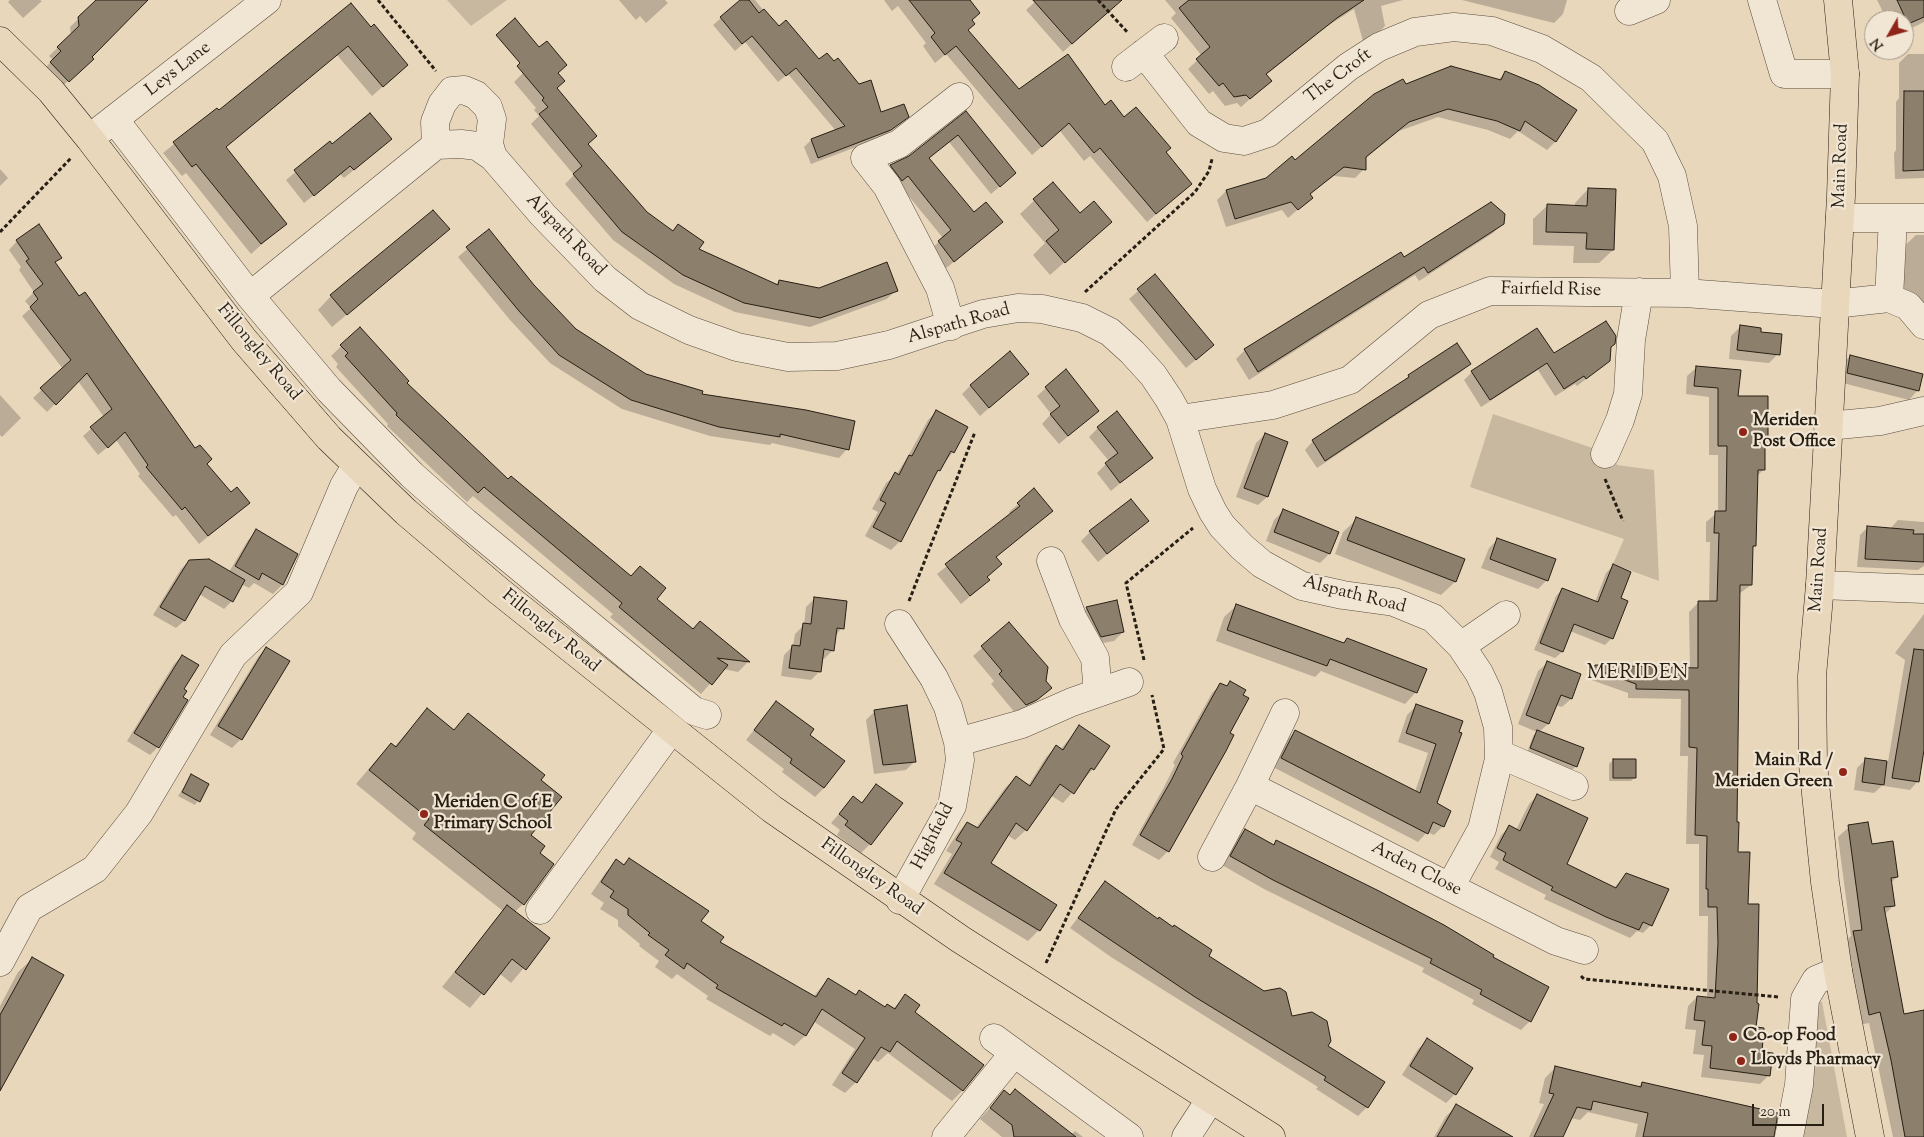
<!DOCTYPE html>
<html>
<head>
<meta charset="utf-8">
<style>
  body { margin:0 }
  #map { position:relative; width:1924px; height:1137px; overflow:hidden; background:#e9d7bc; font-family:"Sorts Mill Goudy",serif }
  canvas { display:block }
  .north { position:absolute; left:1864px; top:10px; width:50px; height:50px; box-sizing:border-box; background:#f1e5d3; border:1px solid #a09687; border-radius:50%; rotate:232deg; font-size:14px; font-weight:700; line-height:20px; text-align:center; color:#271f14 }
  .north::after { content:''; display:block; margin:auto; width:18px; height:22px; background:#8f2418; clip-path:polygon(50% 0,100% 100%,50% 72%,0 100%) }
  .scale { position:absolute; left:1752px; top:1104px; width:72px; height:22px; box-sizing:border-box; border:2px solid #271f14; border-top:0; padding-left:6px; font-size:15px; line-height:18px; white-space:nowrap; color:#271f14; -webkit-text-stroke:4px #f1e5d3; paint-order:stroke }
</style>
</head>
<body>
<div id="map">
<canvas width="1924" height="1137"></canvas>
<div class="north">N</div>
<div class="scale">20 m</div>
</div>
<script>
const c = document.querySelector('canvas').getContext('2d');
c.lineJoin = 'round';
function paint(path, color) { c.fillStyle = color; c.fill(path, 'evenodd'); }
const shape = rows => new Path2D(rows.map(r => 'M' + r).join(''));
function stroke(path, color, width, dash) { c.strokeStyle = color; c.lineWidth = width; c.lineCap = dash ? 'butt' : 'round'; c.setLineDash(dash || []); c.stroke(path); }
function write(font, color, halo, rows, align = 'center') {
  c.font = font + ' "Sorts Mill Goudy",serif'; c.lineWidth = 4.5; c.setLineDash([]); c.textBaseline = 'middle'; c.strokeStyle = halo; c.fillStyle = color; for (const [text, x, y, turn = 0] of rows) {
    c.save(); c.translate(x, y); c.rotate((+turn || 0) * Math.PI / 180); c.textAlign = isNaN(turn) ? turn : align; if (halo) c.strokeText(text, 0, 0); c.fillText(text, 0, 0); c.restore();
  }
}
paint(shape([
  [447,0,507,0,471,26],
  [1493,414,1613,455,1617,465,1654,470,1659,581,1613,564,1624,539,1470,487],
  [1815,1002,1822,1002,1847,1137,1801,1137]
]), '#c8b89f');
paint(shape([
  [10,0,40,0,42,1,23,18,8,2],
  [98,0,148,0,59,90,42,71,53,60,49,56,71,35,70,27],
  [619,0,665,0,668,3,646,23,640,16,636,20],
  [742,0,755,0,778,28,881,114,900,123,883,137,811,164,804,147,811,140,836,131,788,74,778,82,745,42,735,51,713,25],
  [884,0,952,0,971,20,967,30,1019,91,1105,107,1124,119,1164,153,1191,184,1147,222,1090,156,1084,161,1060,131,1032,155,946,54,935,63,923,46,926,43,898,6,892,11],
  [1037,0,1121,0,1063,52,1026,10],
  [1165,0,1403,0,1381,6,1385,26,1376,35,1363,41,1354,9,1326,27,1266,75,1261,89,1241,107,1237,103,1225,106,1213,91,1209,94,1188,69,1202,56,1171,18,1176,13],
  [1462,0,1567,0,1563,14,1554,23],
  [1877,0,1924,0,1924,22,1904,32,1904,20,1887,20],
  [351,4,396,75,372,96,337,55,225,148,286,223,251,254,186,173,182,176,163,153,217,109,219,112],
  [1908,54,1924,54,1924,178,1895,179,1894,153,1896,150,1896,102,1899,98,1899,63],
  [523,73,557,74,556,88,587,145,646,213,672,231,678,225,697,249,775,285,779,281,819,289,896,290,887,299,810,327,735,312,674,284,613,240,565,184,574,175,531,124,539,116,534,110,536,108,514,82],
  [1505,73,1556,141,1547,150,1518,131,1510,139,1488,130,1438,117,1399,131,1365,159,1364,169,1355,178,1334,176,1309,195,1311,198,1288,218,1282,210,1226,227,1217,200,1226,191,1267,179,1406,86,1497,81],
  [966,113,1006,181,991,194,949,142,928,159,974,214,993,230,945,269,930,250,943,238,898,183,883,174,891,166,909,157],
  [330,143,332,146,381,148,344,178,340,174,304,203,286,180],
  [0,169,8,178,0,186],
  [1053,183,1080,215,1110,222,1050,275,1033,255,1045,243,1020,214],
  [1588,189,1613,250,1599,263,1573,263,1574,246,1533,245,1533,219,1547,206,1575,207,1575,203],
  [1502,224,1493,233,1419,281,1415,275,1249,380,1236,359,1245,350,1403,258],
  [448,229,332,327,318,310,331,296],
  [488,231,533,285,575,330,646,375,847,449,839,458,772,443,770,445,710,436,622,409,550,363,510,320,458,257],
  [1916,235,1924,235,1924,327,1899,311,1898,252],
  [17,241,60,257,55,263,205,464,230,494,248,503,199,544,176,515,173,517,138,476,140,474,116,440,98,455,83,436,104,417,78,381,47,412,33,398,63,369,22,316,31,308,25,301,34,292,19,270,21,267,9,250],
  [1155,276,1203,354,1186,368,1129,299],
  [1740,327,1760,333,1778,354,1769,363,1729,359,1731,336],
  [360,328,405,383,507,481,630,577,640,567,655,599,693,630,700,623,748,662,738,672,723,669,701,694,610,617,613,614,473,496,467,502,387,426,388,424,336,367,338,364,331,356],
  [1554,355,1609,361,1577,386,1575,384,1555,396,1538,370,1481,407,1464,380,1472,372],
  [1850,356,1922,375,1917,391,1909,400,1839,382,1841,365],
  [1470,364,1461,372,1317,468,1305,450,1313,441,1401,384,1409,376],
  [1697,367,1737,397,1767,446,1764,449,1764,469,1757,476,1755,545,1751,549,1751,585,1739,594,1736,823,1737,853,1747,905,1755,1028,1769,1075,1760,1084,1701,1077,1704,1055,1693,1054,1696,1030,1685,1029,1688,1006,1697,997,1707,998,1708,916,1699,916,1699,844,1686,844,1688,756,1680,756,1681,699,1628,698,1628,693,1586,678,1596,666,1690,669,1689,612,1699,602,1709,602,1710,542,1706,542,1706,522,1718,512,1718,455,1709,455,1709,397,1686,394,1687,376],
  [1028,374,980,416,962,394,971,385],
  [1046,388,1098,411,1059,444,1042,424,1051,414,1037,396],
  [0,395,21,418,2,437,0,435],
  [937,411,953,452,934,476,900,541,891,550,865,536,878,512,872,509,886,483,896,475,907,458,928,420],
  [1098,428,1151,457,1111,491,1097,473,1109,461,1089,437],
  [1265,434,1286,442,1267,497,1258,505,1236,497,1256,443],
  [1018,504,1051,511,995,558,1000,564,986,578,988,580,979,589,961,604,937,574,1011,515,1009,512],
  [1283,511,1338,533,1329,554,1320,563,1266,541,1274,520],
  [1357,519,1463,560,1455,582,1441,595,1335,554,1343,532],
  [1898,520,1924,522,1924,566,1918,570,1857,567,1860,535,1868,527,1890,529],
  [1147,521,1098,562,1081,541,1090,532],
  [257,531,297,554,282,585,273,594,254,583,249,588,241,584,232,601,224,609,199,594,184,621,176,628,153,615,181,569,189,561,229,572,248,540],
  [1498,539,1547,580,1538,589,1481,568,1489,548],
  [1613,566,1619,599,1612,638,1605,645,1570,631,1562,652,1555,658,1534,650,1556,596,1562,589,1595,602,1606,573],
  [815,598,842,628,835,636,833,650,824,659,822,659,820,671,811,680,781,676,784,655,793,646,795,634,804,625,806,607],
  [1236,606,1342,644,1347,640,1416,692,1405,704,1321,671,1315,677,1216,641,1224,617],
  [1087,608,1123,632,1114,641,1092,645,1078,617],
  [1924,614,1924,744,1918,781,1910,790,1884,786,1885,783,1874,793,1854,790,1857,768,1866,759,1888,762,1905,660,1895,653],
  [1009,624,1041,696,1027,709,1016,714,991,684,994,681,973,656],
  [266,648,241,739,232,748,210,735,258,657],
  [182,656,182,690,158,747,150,755,127,741,174,664],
  [1547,663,1571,699,1562,707,1555,705,1548,724,1539,732,1576,766,1572,770,1527,753,1533,736,1537,732,1518,724,1538,671],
  [1230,683,1168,851,1159,860,1132,845,1163,789,1175,765,1173,763,1212,693,1221,684,1226,687],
  [776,702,808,735,824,788,815,797,782,772,784,769,746,740],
  [1416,706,1461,722,1436,804,1443,826,1434,835,1427,832,1418,842,1273,767,1287,740,1296,731,1415,792,1428,753,1398,742,1407,715],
  [427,710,453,731,468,715,539,780,529,835,538,853,523,904,515,912,549,938,511,983,499,973,470,1008,442,987,503,911,412,839,416,833,356,784,378,758,391,744,394,747],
  [875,711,915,761,906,770,874,774,866,720],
  [1079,727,1093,769,1063,803,1050,795,1026,830,1015,840,1007,835,989,863,1056,905,1039,930,1028,941,934,884,952,854,946,851,957,834,967,823,976,828,1005,788,1016,777,1028,786,1046,757,1056,747,1060,750],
  [1613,760,1635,777,1631,781,1609,781,1609,764],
  [192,776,208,785,195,805,178,796],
  [876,786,870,844,861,853,837,835,840,830,831,823,853,798,860,804],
  [1537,796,1565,864,1614,888,1626,874,1651,925,1643,933,1637,931,1630,938,1544,899,1546,895,1495,869,1499,862,1490,857,1501,835,1509,827,1516,830,1529,804],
  [1849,827,1871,845,1897,877,1891,883,1894,905,1884,915,1903,1016,1924,1011,1924,1137,1893,1137,1869,1023,1859,1025,1843,943,1851,936,1838,837],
  [1245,830,1272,846,1277,841,1491,957,1530,1021,1521,1030,1472,1004,1474,1000,1422,972,1424,968,1264,889,1222,865,1236,839],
  [629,860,700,922,718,943,813,997,828,979,855,996,860,991,884,1008,893,1009,905,996,963,1090,952,1101,888,1053,878,1062,872,1058,856,1082,845,1093,832,1085,855,1049,813,1021,805,1036,794,1046,773,1033,770,1036,706,999,708,996,677,974,672,979,655,967,659,961,639,946,640,944,618,926,618,920,600,909,604,903,591,894,606,872,617,861,623,865],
  [1105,883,1291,1017,1327,1046,1367,1107,1358,1116,1316,1089,1318,1087,1111,957,1070,928],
  [32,959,0,1088,0,1006,18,972],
  [1427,1040,1471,1068,1455,1094,1446,1103,1402,1075,1418,1049],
  [1555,1068,1638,1087,1642,1083,1774,1137,1635,1137,1638,1124,1588,1112,1580,1120,1570,1118,1561,1137,1529,1137,1544,1104,1539,1103,1545,1078],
  [1004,1092,1071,1135,1075,1131,1083,1137,1002,1137,980,1119],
  [1457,1106,1510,1137,1434,1137,1446,1116]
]), '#0003');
const building = shape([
  [96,0,148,0,92,57,94,59,69,82,50,62,61,51,57,47,79,26,78,17,96,0],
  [740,0,749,0,759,13,764,9,779,26,786,20,819,59,827,53,834,61,838,58,859,84,871,80,881,112,904,104,909,117,891,130,818,158,811,139,845,126,796,68,786,76,752,36,742,44,720,17,740,0],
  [909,0,970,0,980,13,972,20,975,24,968,30,1019,89,1068,54,1105,105,1111,100,1124,117,1136,107,1171,148,1166,152,1192,184,1156,214,1100,148,1094,153,1069,123,1042,147,956,46,945,55,931,37,935,33,909,0],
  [1033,0,1122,0,1072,44,1033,0],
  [1189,0,1364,0,1337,18,1266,74,1272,81,1250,99,1246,95,1234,97,1223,83,1219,86,1196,59,1210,47,1179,8,1189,0],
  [1897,0,1924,0,1924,17,1908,24,1897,0],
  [351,3,371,27,374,24,408,65,383,87,348,46,226,147,287,224,261,244,196,164,192,167,173,142,217,108,219,110,351,3],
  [515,18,539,47,547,41,567,65,558,73,565,81,557,88,597,136,588,144,647,212,673,231,678,224,704,242,699,249,778,285,779,280,819,288,887,262,898,291,820,318,744,303,683,275,622,232,573,174,582,166,539,114,548,107,542,100,544,98,517,66,520,63,496,35,515,18],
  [1451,66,1501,80,1505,71,1539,85,1577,110,1556,142,1525,121,1520,131,1497,121,1448,109,1409,122,1366,157,1366,170,1344,167,1310,194,1313,198,1298,210,1291,202,1235,219,1226,190,1266,178,1292,156,1295,160,1374,94,1403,79,1406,84,1451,66],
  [1904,91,1924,91,1924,170,1903,171,1904,91],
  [966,111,1016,173,1000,187,958,135,929,158,974,212,986,202,1003,222,954,262,938,241,951,230,908,176,902,181,890,165,909,156,966,111],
  [370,113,392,139,354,170,350,166,314,196,294,170,330,141,332,144,370,113],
  [1053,182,1080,213,1094,201,1112,222,1065,263,1046,241,1059,230,1033,199,1053,182],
  [1588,188,1616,189,1614,250,1586,249,1587,233,1546,232,1547,204,1587,206,1588,188],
  [1491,202,1505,214,1504,224,1428,273,1424,267,1258,372,1244,349,1401,252,1404,257,1491,202],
  [433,210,450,229,347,315,330,295,433,210],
  [39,224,62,258,55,262,79,296,85,292,195,448,200,445,212,459,207,464,231,492,237,487,250,503,208,536,185,507,182,510,146,467,148,465,125,432,108,448,90,427,112,409,87,373,56,405,40,388,71,360,30,307,38,299,33,292,43,284,26,261,29,259,16,240,39,224],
  [489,229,534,285,576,329,646,374,703,391,702,394,806,410,855,421,849,450,780,434,780,437,719,427,631,400,559,355,519,311,466,247,489,229],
  [1155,274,1214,345,1196,360,1137,289,1155,274],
  [1606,321,1616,336,1615,344,1611,347,1610,361,1586,379,1584,376,1564,389,1547,363,1490,400,1471,371,1537,328,1554,353,1606,321],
  [1740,325,1761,328,1761,332,1782,334,1780,355,1737,350,1740,325],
  [360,327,409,381,407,383,508,479,511,476,631,576,640,566,666,588,657,599,693,629,700,621,750,662,717,658,728,665,712,685,619,607,622,603,484,487,478,493,396,415,397,413,345,356,348,353,340,345,360,327],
  [1457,343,1471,364,1325,461,1312,440,1409,377,1408,375,1457,343],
  [1010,351,1029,374,989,408,970,385,1010,351],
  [1850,355,1923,374,1919,391,1847,373,1850,355],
  [1696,366,1741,370,1738,396,1768,396,1768,447,1765,447,1765,470,1758,470,1756,546,1753,546,1752,585,1740,585,1737,822,1739,822,1738,852,1750,852,1748,904,1759,904,1757,1003,1759,1004,1756,1027,1764,1028,1762,1052,1773,1053,1770,1076,1710,1068,1712,1046,1702,1045,1705,1021,1694,1020,1697,996,1715,998,1718,943,1717,907,1708,907,1708,889,1706,889,1707,836,1695,835,1697,748,1689,747,1689,690,1636,689,1636,684,1594,669,1595,665,1698,668,1698,601,1717,601,1719,533,1714,533,1715,511,1726,511,1727,446,1718,446,1718,388,1694,386,1696,366],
  [1066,369,1099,411,1068,436,1050,414,1060,406,1045,387,1066,369],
  [936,410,968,427,954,453,951,451,940,471,938,470,901,542,873,527,886,503,880,500,895,472,899,475,909,455,912,456,936,410],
  [1117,411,1153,458,1120,483,1105,463,1118,453,1097,427,1117,411],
  [1265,433,1288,442,1268,497,1244,488,1265,433],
  [1034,488,1053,511,996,557,1002,564,987,577,990,580,970,596,945,564,1020,506,1017,503,1034,488],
  [1131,499,1149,521,1107,554,1089,531,1131,499],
  [1283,509,1339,532,1330,554,1274,532,1283,509],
  [1356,517,1465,559,1456,582,1347,540,1356,517],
  [1867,526,1914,530,1913,534,1924,534,1924,562,1865,559,1867,526],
  [256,529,298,554,283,585,262,573,259,580,235,566,256,529],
  [1497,538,1556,559,1548,581,1490,559,1497,538],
  [209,559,245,580,233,602,205,586,185,621,160,607,189,560,209,559],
  [1613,564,1631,572,1621,598,1628,601,1613,639,1574,624,1563,652,1540,643,1562,588,1598,602,1613,564],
  [814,597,847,601,844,629,837,628,834,651,824,649,821,672,789,668,792,645,800,646,803,623,811,624,814,597],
  [1117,600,1124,632,1101,637,1086,607,1117,600],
  [1236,604,1344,643,1347,638,1427,669,1417,693,1330,659,1327,666,1227,630,1236,604],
  [1009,622,1048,667,1046,681,1052,688,1037,700,1026,705,999,674,1002,671,981,646,1009,622],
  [266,647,290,661,242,740,218,726,266,647],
  [1914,649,1924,650,1924,750,1919,782,1892,778,1914,649],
  [182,655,199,665,184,689,187,691,183,697,188,700,159,748,134,733,182,655],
  [1547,661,1581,674,1572,699,1561,695,1549,724,1526,715,1547,661],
  [1230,681,1246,690,1243,695,1249,698,1230,733,1234,735,1226,751,1169,852,1140,835,1172,779,1183,756,1181,754,1220,683,1227,686,1230,681],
  [776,701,814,729,810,735,845,761,824,788,790,763,792,759,754,730,776,701],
  [1416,704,1463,721,1459,732,1462,733,1437,803,1451,811,1444,827,1433,822,1428,834,1281,758,1295,730,1420,793,1436,744,1406,733,1416,704],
  [907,705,916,762,883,765,874,710,907,705],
  [427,708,454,730,468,713,545,775,541,780,562,797,531,835,545,846,540,853,554,864,524,905,424,825,429,819,369,770,391,743,396,747,427,708],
  [1079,725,1110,746,1094,770,1091,768,1074,794,1060,784,1027,831,1016,823,991,863,1057,905,1040,931,944,873,962,843,956,840,967,822,978,828,1016,776,1030,786,1056,745,1063,750,1079,725],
  [1537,730,1584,748,1577,767,1530,748,1537,730],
  [1865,758,1887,761,1884,785,1862,782,1865,758],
  [1613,759,1636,759,1636,778,1613,778,1613,759],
  [191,774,209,784,200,802,182,792,191,774],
  [876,784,903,803,871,845,845,825,848,821,839,814,853,796,862,803,876,784],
  [1537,794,1588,818,1567,864,1616,888,1626,873,1669,889,1652,926,1643,922,1639,930,1606,917,1551,890,1553,887,1503,860,1506,853,1497,848,1509,825,1520,831,1537,794],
  [1868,822,1872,844,1893,841,1898,877,1891,878,1895,906,1884,907,1904,1014,1924,1010,1924,1137,1905,1137,1891,1060,1880,1012,1869,1015,1853,931,1862,930,1848,825,1868,822],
  [1245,829,1274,845,1276,840,1379,891,1444,925,1494,955,1493,957,1549,987,1531,1022,1480,994,1482,990,1430,963,1432,959,1273,880,1230,856,1245,829],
  [629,858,709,911,701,921,724,937,720,942,816,997,828,978,856,995,859,990,885,1007,887,1004,895,1009,905,994,920,1005,915,1012,984,1065,963,1091,897,1041,890,1052,881,1047,857,1083,842,1073,865,1038,822,1009,806,1036,784,1023,782,1026,716,988,718,985,687,963,684,969,665,955,669,950,648,935,650,933,628,915,628,909,610,897,614,891,601,882,616,859,624,865,629,858],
  [1105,881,1158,919,1159,917,1173,927,1174,925,1212,950,1209,956,1264,991,1280,988,1286,992,1292,1016,1312,1012,1327,1021,1331,1041,1328,1046,1385,1082,1368,1108,1324,1080,1326,1077,1195,997,1078,918,1105,881],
  [507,905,550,938,526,970,512,959,484,995,455,972,507,905],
  [32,957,64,975,0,1091,0,1015,32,957],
  [1427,1038,1473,1068,1456,1095,1410,1066,1427,1038],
  [1555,1066,1641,1087,1642,1082,1778,1113,1774,1137,1643,1137,1648,1113,1593,1101,1591,1110,1577,1107,1563,1137,1534,1137,1554,1094,1549,1093,1555,1066],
  [1015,1089,1035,1105,1076,1137,1014,1137,1012,1125,990,1108,1004,1090,1010,1095,1015,1089],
  [1456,1104,1513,1137,1437,1137,1456,1104]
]);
paint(building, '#8c7f6b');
stroke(building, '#271f14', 1);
const minor = shape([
  [1762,0,1784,74,1845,74],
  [1629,11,1656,0],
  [1144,53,1199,123,1224,138,1244,141,1268,133,1348,67,1379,47,1415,32,1454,27,1492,31,1542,49,1591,78,1655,141,1672,176,1683,226,1685,293],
  [1126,67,1164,38],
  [114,119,250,296,329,390,412,475,465,522,694,711,707,715],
  [99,131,267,0],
  [436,145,435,122,442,104,452,91,464,90,476,95,488,107,492,119,489,144,493,157],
  [1840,218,1893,218],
  [250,296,436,145,461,144,477,146,493,157,543,215,605,279,640,306,689,330,737,347,788,357,837,356,889,345,983,314,1018,308,1042,309,1082,318,1110,332,1132,352,1153,375,1169,399,1180,419,1202,489,1213,512,1222,526,1242,547,1262,564,1302,586,1343,595,1394,602,1433,618,1461,646,1479,673,1488,692,1498,727,1499,759,1482,829,1450,887],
  [1889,298,1893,218,1924,218],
  [951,326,940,288,887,186,865,158,899,144,959,97],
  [1180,419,1273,405,1350,380,1429,315,1490,291,1685,293,1834,304,1889,298,1908,306,1924,325],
  [1828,426,1880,421,1924,411],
  [1605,454,1620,420,1628,394,1631,340,1639,292],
  [1051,561,1073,619,1095,658,1098,693],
  [1820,585,1924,589],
  [899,624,934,678,948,707,958,742,960,760,952,806,900,900],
  [1461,646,1506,615],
  [958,742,1022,724,1072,702,1129,682],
  [1499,754,1574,786],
  [1250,786,1556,941,1584,950],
  [1212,857,1250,786,1285,713],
  [540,910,671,730],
  [0,962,29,908,95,869,139,813,233,655,299,592,344,486,356,466],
  [994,1038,1129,1137],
  [946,1137,1014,1053],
  [1186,1137,1210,1100],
  [1789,1137,1799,1085,1805,999,1816,980,1838,971]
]);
const major = shape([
  [1838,0,1845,74,1841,196,1820,585,1812,676,1813,764,1825,882,1838,971,1870,1137],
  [0,41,51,91,90,139,244,340,329,438,406,512,499,591,772,809,960,939,1271,1137]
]);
stroke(minor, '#584d3e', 29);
stroke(major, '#271f14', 29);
stroke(shape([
  [378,0,436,71],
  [1098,0,1128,33],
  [0,232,72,157],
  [1085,292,1195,192,1209,171,1212,159],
  [1605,479,1623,521],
  [909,601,975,432],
  [1144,660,1126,583,1193,528],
  [1046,963,1116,809,1164,749,1152,695],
  [1581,976,1584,979,1779,997]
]), '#271f14', 3, [4, 2.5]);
stroke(minor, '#f1e5d3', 28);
stroke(major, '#e9d7bc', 28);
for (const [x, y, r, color] of [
  [1743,432,5,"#8f2418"],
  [1843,772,5,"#8f2418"],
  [424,814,5,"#8f2418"],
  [1733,1037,5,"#8f2418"],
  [1741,1061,5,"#8f2418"]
]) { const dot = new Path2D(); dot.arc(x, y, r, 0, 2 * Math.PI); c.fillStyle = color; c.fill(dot); stroke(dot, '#f1e5d3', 2); }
write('18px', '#271f14', '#f1e5d3', [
  ["Leys Lane",179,70,-38],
  ["The Croft",1339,77,-37],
  ["Main Road",1842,166,-88],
  ["Alspath Road",565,236,46],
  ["Fairfield Rise",1551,291,1],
  ["Alspath Road",959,325,-16],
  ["Fillongley Road",258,353,50],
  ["Main Road",1820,570,-86],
  ["Alspath Road",1354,596,14],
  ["Fillongley Road",550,632,39],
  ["Highfield",934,837,-63],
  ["Arden Close",1416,870,27],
  ["Fillongley Road",871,878,35]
]);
write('bold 18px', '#271f14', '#f1e5d3', [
  ["Meriden",1753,422],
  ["Post Office",1753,443],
  ["Main Rd /",1833,762,"right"],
  ["Meriden Green",1833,783,"right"],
  ["Meriden C of E",434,804],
  ["Primary School",434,825],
  ["Co-op Food",1743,1037],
  ["Lloyds Pharmacy",1751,1061]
], 'left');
c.letterSpacing = '1px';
write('20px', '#271f14', '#f1e5d3', [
  ["MERIDEN",1638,675]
]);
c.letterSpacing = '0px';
</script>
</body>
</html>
